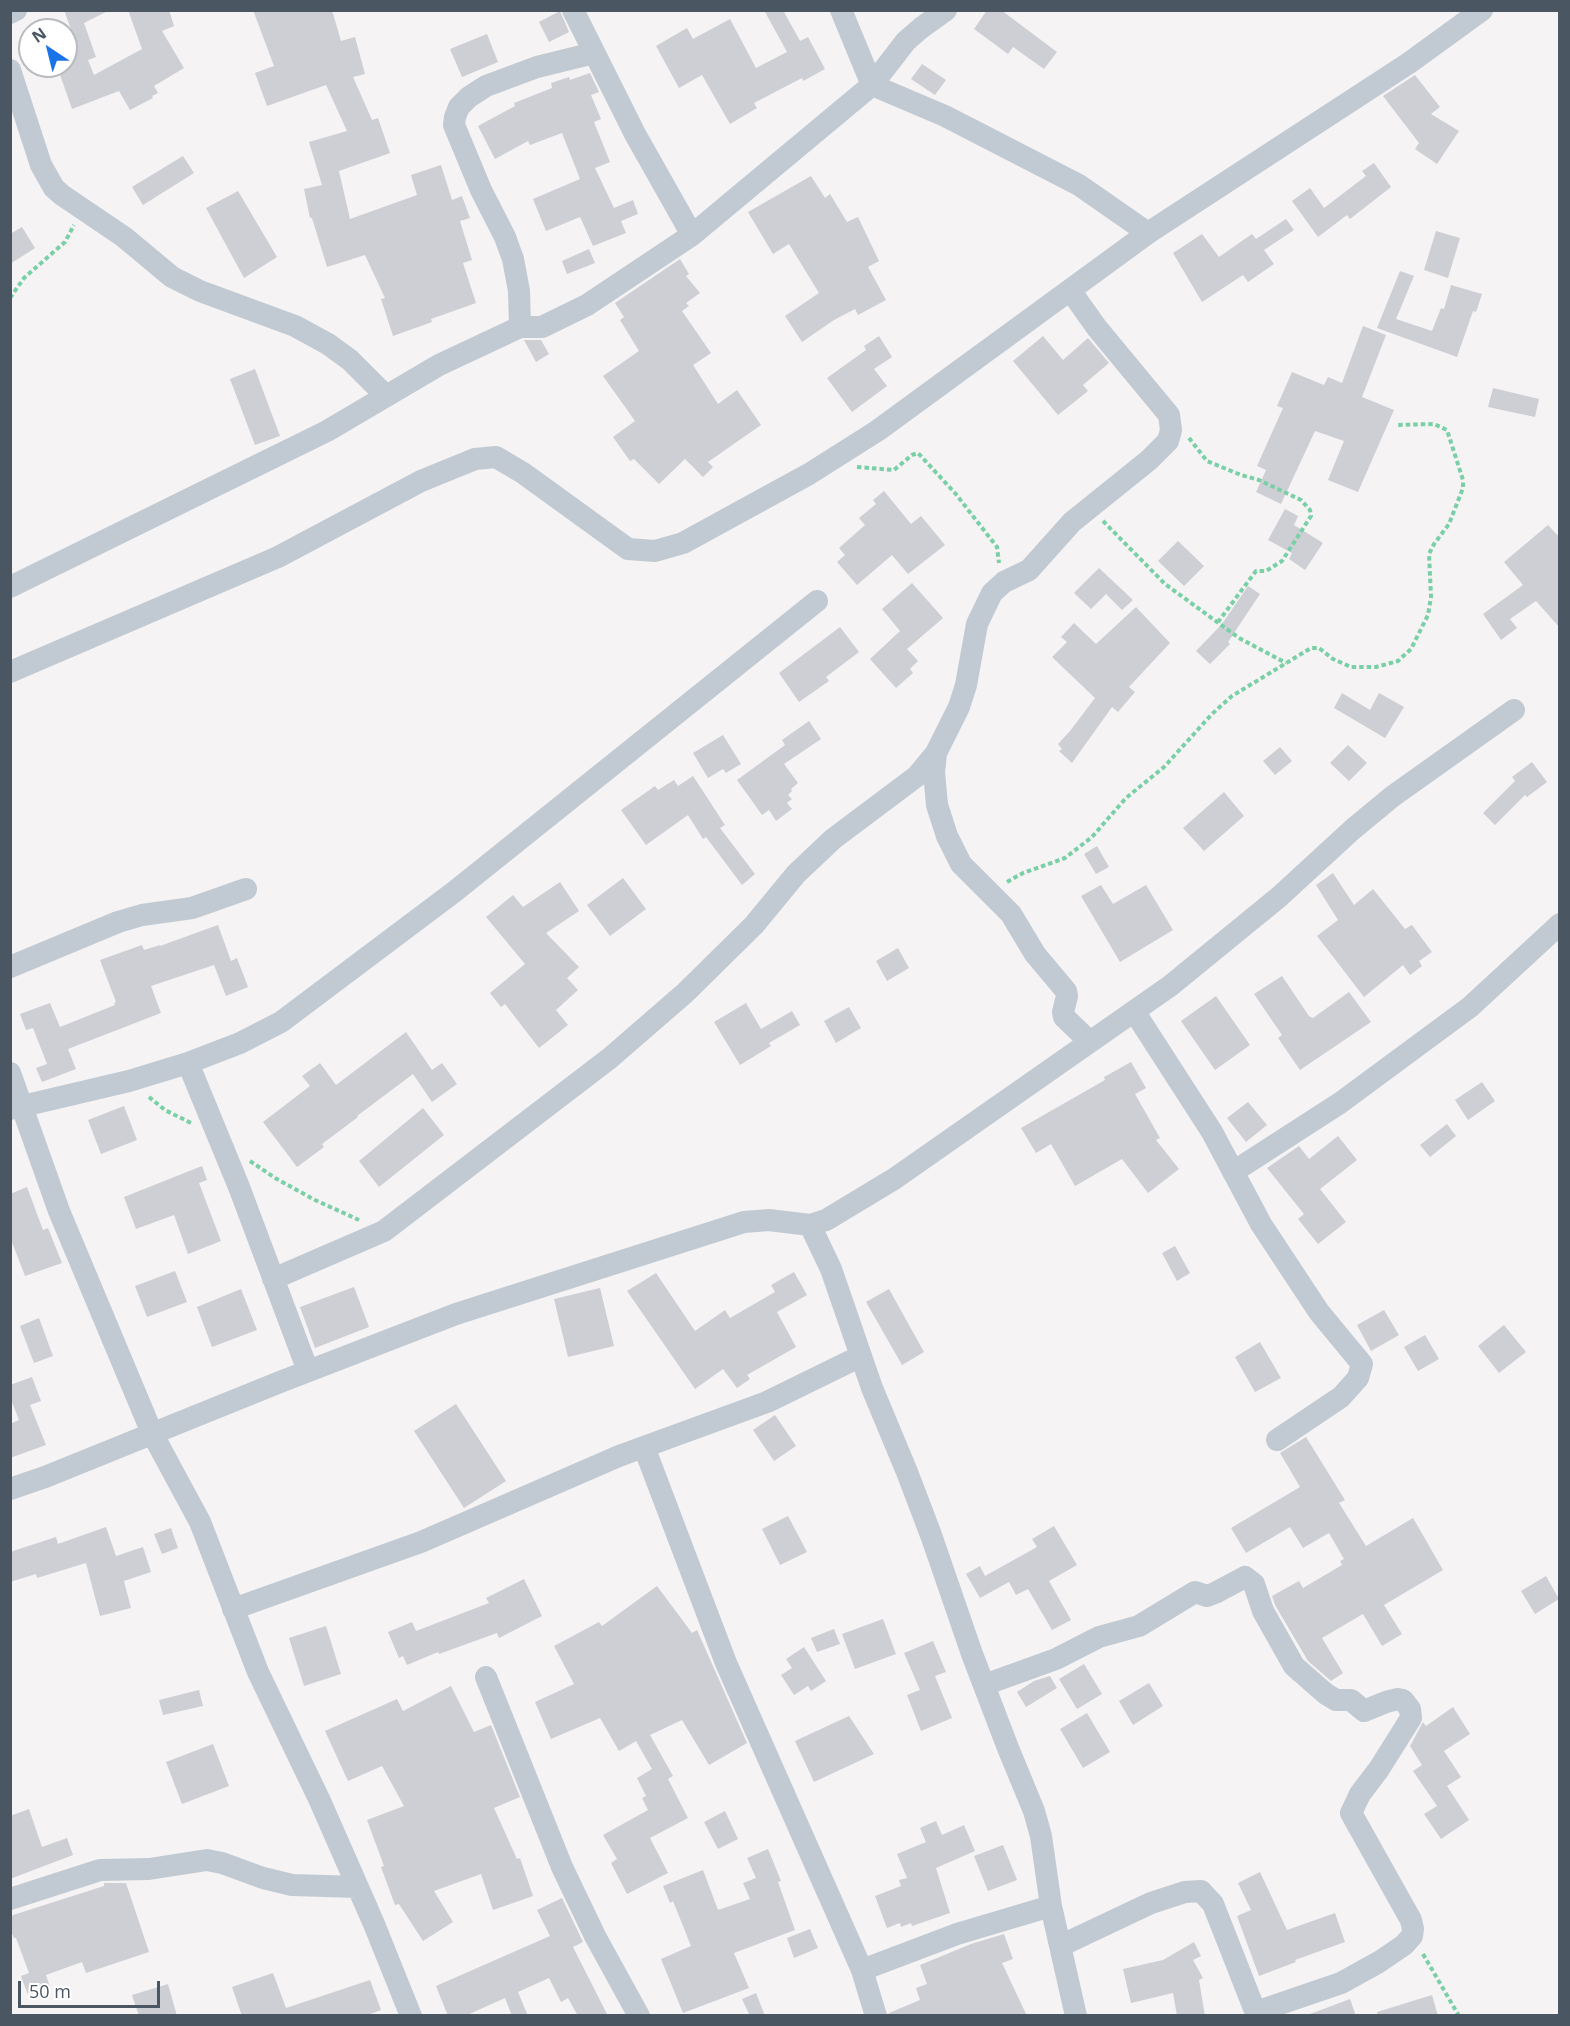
<!DOCTYPE html>
<html>
<head>
<meta charset="utf-8">
<style>
  body { margin:0 }
  #map { position:relative; width:1570px; height:2026px; overflow:hidden; background:#f5f3f3; font-family:"Open Sans",sans-serif }
  canvas { display:block }
  .frame { position:absolute; inset:0; border:12px solid #4a5661; pointer-events:none }
  .north { position:absolute; left:18px; top:18px; width:60px; height:60px; box-sizing:border-box; background:#fff; border:2px solid #b7bbc0; border-radius:50%; rotate:325deg; font-size:16px; font-weight:700; line-height:24px; text-align:center; color:#4a5661 }
  .north::after { content:''; display:block; margin:auto; width:21px; height:27px; background:#1a73e8; clip-path:polygon(50% 0,100% 100%,50% 72%,0 100%) }
  .scale { position:absolute; left:18px; top:1981px; width:142px; height:27px; box-sizing:border-box; border:3px solid #4a5661; border-top:0; padding-left:8px; font-size:18px; line-height:21px; white-space:nowrap; color:#4a5661; -webkit-text-stroke:4px #fff; paint-order:stroke }
</style>
</head>
<body>
<div id="map">
<canvas width="1570" height="2026"></canvas>
<div class="frame"></div>
<div class="north">N</div>
<div class="scale">50 m</div>
</div>
<script>
const c = document.querySelector('canvas').getContext('2d');
c.lineJoin = 'round';
function paint(path, color) { c.fillStyle = color; c.fill(path, 'evenodd'); }
const shape = rows => new Path2D(rows.map(r => 'M' + r).join(''));
function stroke(path, color, width, dash) { c.strokeStyle = color; c.lineWidth = width; c.lineCap = dash ? 'butt' : 'round'; c.setLineDash(dash || []); c.stroke(path); }
paint(shape([
  [64,10,110,10,84,23,96,57,88,60,94,75,142,49,128,10,169,10,174,26,162,31,184,68,154,86,158,93,152,96,153,98,130,110,119,91,72,109,57,66,66,66,66,54,78,49],
  [253,10,332,10,341,41,355,37,365,74,353,77,372,120,378,118,390,153,339,171,350,219,417,195,411,175,441,165,452,200,462,196,470,218,460,221,472,260,463,263,476,303,431,319,432,322,393,336,381,299,385,298,365,255,327,267,312,218,310,218,304,189,322,185,309,142,347,131,326,85,267,106,255,73,274,66],
  [764,10,783,10,800,41,808,37,825,69,803,81,802,78,754,103,757,108,730,124,702,75,679,88,656,46,687,28,693,39,730,19,756,68,787,52],
  [987,10,1001,10,1057,52,1044,69,1013,47,1008,54,974,29],
  [560,11,569,32,549,42,539,22],
  [487,34,498,62,462,77,450,49],
  [922,64,946,80,935,95,911,79],
  [590,73,599,92,591,95,601,119,594,122,610,162,595,168,614,208,633,200,638,214,621,221,626,233,593,246,580,217,546,231,533,199,580,179,562,133,530,145,528,141,495,159,478,126,515,106,514,103,552,88,551,83,569,77,570,80],
  [1415,75,1440,107,1431,114,1459,131,1437,164,1415,149,1419,143,1383,96],
  [183,156,194,173,143,205,132,187],
  [1374,163,1391,187,1350,219,1347,215,1318,237,1292,201,1310,188,1324,208,1366,176,1362,171],
  [811,176,825,198,830,194,847,222,858,217,879,261,868,267,886,300,858,315,855,309,834,320,802,342,785,316,819,293,789,244,773,254,748,212],
  [238,191,277,257,244,278,206,208],
  [1286,219,1294,230,1264,250,1274,264,1248,282,1243,275,1202,302,1173,253,1202,234,1219,257,1252,234,1256,239],
  [22,227,35,248,10,264,10,234],
  [1436,231,1460,238,1448,278,1424,270],
  [589,249,595,263,567,274,562,261],
  [680,259,689,274,686,276,700,293,686,303,689,306,682,311,711,353,693,365,718,404,737,390,761,425,708,462,713,467,703,477,685,459,659,484,634,459,630,461,613,437,635,421,603,376,639,351,620,320,624,317,615,303],
  [1400,271,1414,276,1396,319,1432,331,1441,308,1444,309,1451,285,1482,294,1476,312,1473,311,1457,357,1377,328],
  [1363,326,1386,335,1362,397,1394,410,1358,492,1328,480,1344,441,1315,431,1281,504,1256,492,1266,470,1257,466,1283,408,1277,406,1292,372,1324,385,1328,377,1342,383],
  [879,336,892,357,874,369,887,386,852,412,827,378,866,350,864,346],
  [1043,336,1063,360,1088,338,1109,363,1083,385,1088,391,1058,415,1013,361],
  [524,340,541,340,549,354,536,362],
  [255,369,280,436,255,445,230,379],
  [1493,388,1539,399,1535,417,1488,407],
  [884,491,911,524,921,516,945,545,908,574,892,555,857,585,837,562,845,555,839,548,865,525,859,518,876,504,873,500],
  [1285,509,1298,516,1294,525,1323,543,1305,570,1289,559,1292,553,1268,540],
  [1548,525,1560,538,1560,628,1536,601,1510,619,1517,628,1501,640,1483,614,1523,585,1504,562],
  [1178,541,1204,566,1184,586,1158,561],
  [1099,568,1133,600,1122,610,1106,594,1091,609,1074,593],
  [912,583,943,618,907,649,918,661,910,669,913,673,896,688,870,659,900,631,882,609],
  [1248,586,1260,594,1228,642,1230,644,1210,664,1196,651,1222,624],
  [1136,607,1170,643,1129,687,1135,692,1118,712,1112,707,1072,763,1059,751,1062,749,1058,744,1070,731,1095,698,1052,657,1067,642,1061,637,1074,623,1096,644],
  [840,627,859,652,826,677,829,681,799,702,779,673],
  [1342,693,1370,710,1379,693,1404,707,1385,738,1334,708],
  [809,721,821,739,784,764,798,783,791,789,792,791,788,795,792,799,787,803,792,809,776,821,769,810,762,815,737,780,785,745,782,740],
  [723,735,741,764,726,773,723,769,708,778,693,753],
  [1348,745,1367,763,1349,781,1330,763],
  [1280,747,1292,761,1275,775,1263,761],
  [1532,762,1547,782,1527,797,1525,795,1495,825,1483,813,1515,781,1512,777],
  [693,776,725,825,720,828,755,874,742,885,706,837,703,839,688,815,646,845,621,810,655,786,658,790,674,780,678,786],
  [1224,792,1244,816,1204,851,1183,828],
  [1097,846,1109,867,1096,874,1084,854],
  [1333,873,1354,905,1373,889,1405,929,1412,925,1432,952,1419,961,1422,966,1410,975,1403,965,1364,997,1317,936,1338,920,1316,885],
  [623,878,646,909,610,936,587,905],
  [560,882,579,911,546,933,579,967,567,978,578,990,556,1010,568,1025,539,1048,505,1004,501,1007,490,993,525,964,486,917,513,895,523,907],
  [1101,885,1113,904,1146,885,1173,930,1120,962,1081,896],
  [218,925,231,961,237,958,248,987,226,996,214,965,151,986,161,1013,68,1049,76,1069,42,1082,36,1068,47,1064,33,1028,26,1030,20,1014,50,1003,60,1027,115,1005,114,1003,116,1002,100,960,142,945,144,950,160,945,160,946],
  [898,948,909,968,887,981,876,961],
  [1282,976,1309,1016,1313,1018,1349,992,1371,1022,1300,1070,1278,1038,1282,1035,1254,994],
  [1216,996,1250,1045,1215,1070,1181,1021],
  [746,1003,761,1029,792,1011,800,1025,769,1043,771,1046,740,1065,714,1022],
  [849,1007,861,1028,836,1043,824,1021],
  [406,1032,432,1070,442,1063,457,1084,432,1102,413,1074,357,1116,358,1117,322,1144,324,1147,297,1167,263,1122,310,1086,302,1076,320,1063,336,1085],
  [1131,1062,1146,1088,1135,1094,1160,1138,1156,1140,1179,1169,1148,1193,1122,1159,1075,1186,1051,1144,1036,1153,1021,1128,1105,1080,1104,1077],
  [1482,1082,1495,1101,1468,1120,1455,1100],
  [1248,1102,1267,1125,1246,1142,1227,1118],
  [124,1106,137,1140,101,1154,88,1120],
  [423,1108,444,1135,379,1187,359,1161],
  [1447,1124,1456,1136,1430,1157,1420,1145],
  [1338,1136,1357,1160,1320,1189,1346,1222,1318,1244,1298,1219,1304,1214,1267,1168,1299,1146,1309,1159],
  [202,1166,207,1180,199,1183,221,1241,188,1254,174,1215,136,1229,124,1197],
  [27,1187,43,1230,48,1228,62,1263,25,1276,10,1237,10,1194],
  [1175,1246,1190,1273,1177,1281,1162,1253],
  [175,1271,187,1302,147,1317,135,1286],
  [794,1272,807,1295,777,1312,796,1347,747,1375,750,1379,737,1388,723,1369,695,1389,627,1291,656,1273,695,1331,725,1310,730,1318,775,1292,771,1285],
  [354,1287,369,1327,315,1348,300,1307],
  [600,1288,614,1346,568,1357,554,1299],
  [241,1289,257,1330,212,1347,197,1307],
  [889,1289,924,1352,902,1365,866,1302],
  [1384,1310,1399,1335,1371,1351,1357,1325],
  [39,1318,53,1356,34,1363,20,1326],
  [1504,1325,1526,1352,1499,1373,1478,1346],
  [1425,1335,1439,1359,1418,1371,1404,1347],
  [1260,1342,1281,1378,1255,1392,1235,1357],
  [32,1377,41,1401,30,1405,46,1445,10,1458,10,1424,19,1420,10,1397,10,1385],
  [456,1404,506,1481,464,1508,414,1431],
  [775,1415,796,1446,774,1461,753,1430],
  [1306,1437,1345,1500,1339,1503,1366,1546,1413,1518,1443,1570,1384,1605,1402,1634,1382,1646,1363,1614,1322,1638,1343,1673,1331,1681,1308,1661,1275,1605,1272,1596,1299,1581,1303,1588,1342,1565,1340,1561,1344,1559,1329,1533,1303,1548,1290,1527,1246,1553,1231,1528,1300,1487,1280,1453],
  [788,1516,807,1552,780,1565,762,1529],
  [1054,1526,1077,1565,1049,1581,1071,1620,1052,1630,1028,1589,1016,1595,1009,1582,980,1598,966,1574,980,1566,985,1576,1037,1547,1032,1539],
  [106,1527,116,1556,143,1547,151,1572,124,1581,131,1608,100,1616,86,1563,37,1578,36,1574,10,1582,10,1552,56,1537,58,1544],
  [171,1528,178,1548,162,1554,154,1534],
  [1546,1576,1559,1599,1535,1614,1521,1591],
  [524,1579,542,1616,499,1638,497,1633,439,1654,438,1652,407,1665,403,1656,399,1658,388,1632,412,1622,416,1631,489,1603,486,1598],
  [657,1586,692,1633,697,1630,747,1743,709,1765,682,1720,650,1735,673,1776,668,1779,688,1818,650,1838,668,1873,627,1894,611,1863,617,1859,603,1835,648,1810,642,1798,646,1796,637,1778,652,1769,636,1741,619,1751,600,1718,551,1739,535,1702,574,1684,554,1646,599,1622,602,1626],
  [883,1619,896,1654,855,1669,842,1634],
  [326,1626,341,1674,304,1686,289,1638],
  [834,1629,840,1644,817,1652,811,1638],
  [933,1641,946,1672,935,1676,952,1718,921,1731,907,1695,920,1690,904,1653],
  [804,1647,826,1681,811,1691,808,1686,794,1695,781,1675,792,1668,786,1659],
  [1084,1664,1102,1694,1077,1709,1059,1679],
  [1050,1676,1057,1688,1026,1707,1017,1692,1034,1681],
  [1149,1683,1163,1706,1133,1725,1119,1701],
  [451,1686,474,1732,491,1725,520,1797,494,1808,517,1859,520,1858,533,1896,493,1910,481,1874,434,1891,453,1922,423,1941,399,1904,395,1905,381,1867,384,1866,367,1820,404,1806,382,1766,348,1781,325,1731,397,1699,403,1711],
  [199,1690,203,1706,163,1715,159,1700],
  [1453,1707,1470,1734,1444,1751,1461,1777,1447,1786,1469,1820,1441,1839,1424,1814,1437,1806,1413,1771,1422,1765,1410,1746,1423,1722,1426,1726],
  [1087,1713,1110,1752,1083,1768,1060,1729],
  [849,1716,874,1754,814,1782,795,1741],
  [213,1744,229,1786,182,1804,166,1762],
  [29,1809,42,1847,67,1838,73,1855,10,1879,10,1816],
  [725,1811,738,1839,718,1849,704,1822],
  [936,1821,942,1835,964,1825,975,1851,936,1868,950,1913,912,1926,911,1923,901,1927,900,1923,887,1928,875,1896,901,1886,899,1880,907,1878,897,1854,926,1842,920,1828],
  [1003,1845,1017,1880,988,1891,974,1856],
  [768,1849,781,1881,778,1882,795,1930,734,1953,749,1988,683,2013,661,1959,691,1946,673,1901,670,1903,663,1886,703,1870,718,1910,750,1899,743,1883,756,1878,747,1858],
  [1260,1872,1287,1930,1335,1913,1345,1942,1295,1960,1296,1962,1259,1976,1237,1916,1251,1910,1238,1883],
  [104,1883,126,1883,149,1952,86,1973,82,1962,46,1975,50,1987,28,1995,21,1976,29,1973,16,1938,14,1938,10,1929,10,1916,104,1886],
  [562,1898,583,1942,573,1947,608,2016,578,2016,568,1998,561,2002,549,1978,518,1992,528,2016,512,2016,505,1998,465,2016,448,2016,436,1986,550,1936,537,1910],
  [810,1929,818,1948,794,1958,787,1938],
  [1004,1934,1013,1959,1002,1963,1027,2016,889,2016,889,2013,920,2000,916,1988,927,1984,920,1965,971,1944],
  [1194,1942,1201,1956,1193,1960,1203,1978,1199,1980,1205,2016,1177,2016,1173,1993,1131,2003,1123,1969,1163,1960],
  [273,1973,286,2008,370,1980,381,2010,365,2016,242,2016,232,1987],
  [168,1984,177,2016,139,2016,132,1995],
  [756,1993,765,2016,750,2016,742,1999],
  [1432,1995,1438,2016,1378,2016,1377,2012],
  [1350,1999,1356,2016,1310,2016,1310,2014]
]), '#cdcfd5');
stroke(shape([
  [10,298,24,278,65,242,74,225],
  [1189,438,1207,461,1241,475,1259,480,1301,500,1310,510,1311,516,1282,561,1266,571,1256,571,1218,622],
  [857,467,894,470,912,455,918,453,955,493,997,547,999,563],
  [1103,521,1165,584,1239,638,1286,663],
  [1007,882,1023,873,1065,858,1092,837,1126,798,1164,767,1212,714,1232,696,1311,648,1319,648,1333,659,1351,667,1376,667,1398,661,1411,649,1428,615,1431,597,1429,554,1434,544,1449,524,1463,488,1463,480,1447,430,1434,424,1396,425],
  [149,1097,165,1110,191,1123],
  [250,1161,275,1178,315,1200,359,1220],
  [1423,1954,1459,2016]
]), '#7ad0a6', 4, [4.5, 3]);
stroke(shape([
  [573,10,635,134,692,235],
  [841,10,872,85,945,116,1079,185,1148,233],
  [10,13,16,10],
  [10,70,41,165,54,188,62,195,124,237,172,277,200,291,295,326,328,344,350,360,386,396],
  [1070,290,1097,328,1169,415,1171,430,1168,441,1149,460,1072,522,1029,570,1004,582,992,593,977,624,966,685,959,707,936,753,934,772,937,805,947,836,961,864,1011,914,1035,954,1066,991,1067,996,1063,1012,1064,1017,1090,1042],
  [520,327,519,291,513,259,505,237,481,190,454,125,455,117,459,107,469,97,486,86,537,67,594,53],
  [10,587,327,431,439,365,520,327,542,327,587,305,692,235,872,85,906,41,921,28,946,10],
  [10,672,278,557,421,481,475,459,496,457,523,473,628,549,655,551,683,543,809,474,877,431,1148,233,1409,63,1482,10],
  [10,967,118,922,142,915,192,908,246,889],
  [1134,1011,1212,1132,1261,1224,1319,1312,1362,1364,1358,1378,1341,1397,1277,1440],
  [188,1063,239,1187,308,1371],
  [10,1073,59,1211,152,1433,200,1522,258,1672,320,1801,374,1924,411,2016],
  [10,1109,129,1081,188,1063,240,1043,281,1022,454,892,817,601],
  [1233,1172,1340,1103,1470,1007,1560,924],
  [810,1225,831,1269,872,1388,907,1472,931,1535,972,1654,1008,1748,1034,1811,1041,1836,1051,1906,1076,2016],
  [273,1279,384,1231,610,1058,685,993,754,925,796,874,833,839,917,776,936,753],
  [644,1447,726,1663,862,1970,876,2016],
  [10,1489,45,1477,280,1382,456,1314,744,1222,769,1220,810,1225,826,1220,894,1179,1170,986,1279,897,1353,829,1393,796,1514,710],
  [233,1609,421,1542,619,1456,767,1402,861,1356],
  [486,1677,562,1867,595,1936,639,2016],
  [984,1685,1056,1659,1099,1637,1139,1626,1195,1592,1207,1596,1215,1593,1245,1577,1254,1584,1263,1611,1294,1666,1326,1694,1336,1700,1351,1700,1364,1711,1386,1702,1398,1699,1403,1700,1410,1709,1411,1718,1379,1769,1360,1794,1351,1813,1411,1920,1413,1929,1412,1936,1404,1945,1379,1962,1341,1983,1256,2012],
  [10,1899,100,1870,149,1869,207,1860,222,1863,263,1878,292,1885,358,1887],
  [1060,1946,1151,1903,1185,1892,1201,1891,1213,1904,1257,2016],
  [862,1970,957,1934,1051,1906]
]), '#c1cad2', 22);
</script>
</body>
</html>
